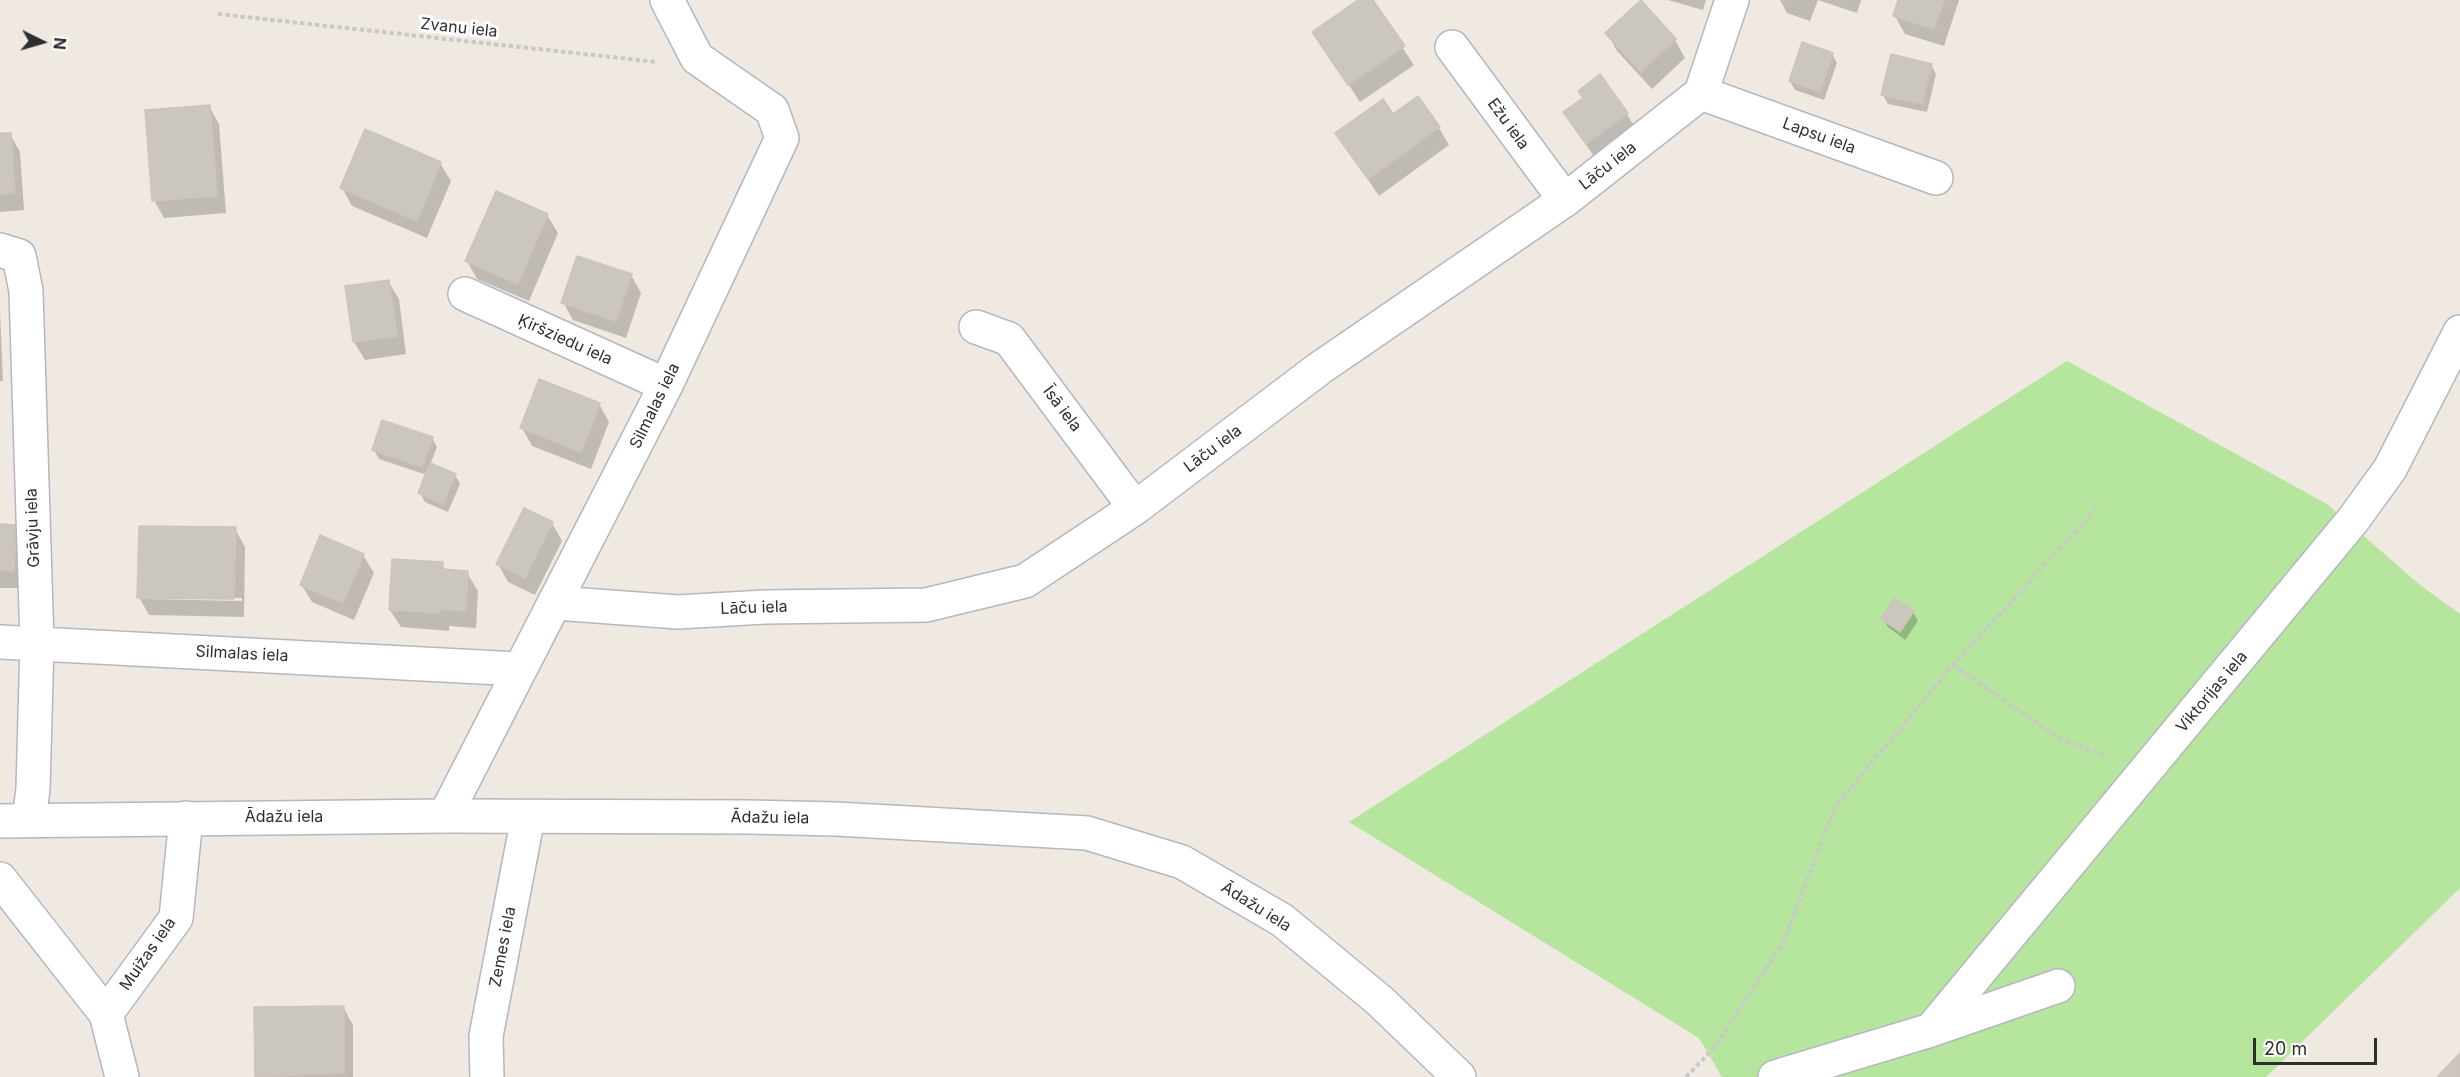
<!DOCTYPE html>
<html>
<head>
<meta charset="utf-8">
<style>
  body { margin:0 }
  #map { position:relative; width:2460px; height:1077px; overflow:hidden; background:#efe9e1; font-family:Inter,sans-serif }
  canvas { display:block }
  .north { position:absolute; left:12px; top:12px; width:60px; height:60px; -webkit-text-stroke:4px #fff; paint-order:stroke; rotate:95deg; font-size:16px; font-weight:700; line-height:24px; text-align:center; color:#2e2e2e }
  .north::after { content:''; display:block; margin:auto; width:21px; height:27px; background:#2e2e2e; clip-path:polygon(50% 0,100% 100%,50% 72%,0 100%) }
  .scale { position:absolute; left:2253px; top:1038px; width:124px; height:27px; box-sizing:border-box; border:3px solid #2e2e2e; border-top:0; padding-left:8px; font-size:18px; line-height:21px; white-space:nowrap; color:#2e2e2e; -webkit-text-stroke:4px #fff; paint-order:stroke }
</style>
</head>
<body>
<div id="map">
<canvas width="2460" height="1077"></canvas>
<div class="north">N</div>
<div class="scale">20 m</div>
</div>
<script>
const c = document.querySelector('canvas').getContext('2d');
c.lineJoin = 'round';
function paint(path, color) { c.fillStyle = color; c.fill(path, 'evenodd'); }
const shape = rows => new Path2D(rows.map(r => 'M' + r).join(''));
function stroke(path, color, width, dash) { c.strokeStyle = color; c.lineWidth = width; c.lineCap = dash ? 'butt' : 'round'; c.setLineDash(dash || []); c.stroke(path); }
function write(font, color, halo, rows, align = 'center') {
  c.font = font + ' Inter,sans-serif'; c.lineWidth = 6; c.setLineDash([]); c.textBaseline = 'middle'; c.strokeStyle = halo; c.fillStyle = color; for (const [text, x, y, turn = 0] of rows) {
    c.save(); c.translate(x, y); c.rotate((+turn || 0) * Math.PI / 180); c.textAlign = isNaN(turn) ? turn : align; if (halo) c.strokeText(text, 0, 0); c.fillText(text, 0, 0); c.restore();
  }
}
paint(shape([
  [2067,361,2327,504,2420,585,2460,614,2460,888,2266,1077,1722,1077,1699,1038,1349,822]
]), '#b6e59e');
paint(shape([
  [1360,0,1371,0,1414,65,1360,102,1314,32],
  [1668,0,1706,0,1703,10],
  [1780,0,1818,0,1810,21,1787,13],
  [1818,0,1861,0,1857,13],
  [1900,0,1959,0,1944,46,1905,34,1895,16],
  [1641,2,1675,40,1685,58,1652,89,1617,51,1607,33],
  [1832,54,1837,63,1824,100,1795,90,1790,81],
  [1931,65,1936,74,1927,112,1888,104,1883,95],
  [209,106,219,124,226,213,164,218,154,200],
  [1565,113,1627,114,1637,131,1597,161],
  [1393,116,1439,128,1449,145,1379,196,1337,134],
  [10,134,20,152,24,210,0,212,0,135],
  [440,163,451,181,427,238,352,206,342,188],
  [547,215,558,233,529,301,477,279,467,261],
  [631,275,641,293,626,338,573,320,563,302],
  [388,281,399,299,406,354,365,360,354,342,347,287],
  [0,311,3,381,0,381],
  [599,404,609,422,591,469,532,446,522,428],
  [432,438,437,447,430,465,455,475,460,484,448,512,425,502,420,493,427,475,379,459,374,450],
  [552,523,562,541,535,595,508,582,498,564],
  [0,526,15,526,25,544,24,588,0,588],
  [235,529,245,547,244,617,149,615,139,597],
  [147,596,242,598,242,601,147,599],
  [363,555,374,573,354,620,312,602,301,584],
  [442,564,446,571,467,573,478,591,476,628,449,626,449,631,401,627,390,610],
  [1896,600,1913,612,1918,621,1905,640,1888,627,1883,619],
  [343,1007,353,1025,353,1077,257,1077,256,1008]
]), '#0003');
const building = shape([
  [1358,0,1373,0,1405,46,1348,85,1312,32,1358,0],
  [1641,0,1676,39,1641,72,1605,33,1641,0],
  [1898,0,1944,0,1934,29,1893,16,1898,0],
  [1802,42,1833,53,1820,92,1789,81,1802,42],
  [1891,54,1932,64,1922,104,1881,95,1891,54],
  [1600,74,1628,113,1586,144,1563,112,1583,98,1578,91,1600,74],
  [1418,96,1440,127,1368,179,1335,133,1383,99,1393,114,1418,96],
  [210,105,217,196,152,201,145,110,210,105],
  [365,129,441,162,417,221,340,188,365,129],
  [0,133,11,133,15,193,0,194,0,133],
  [496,191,548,214,518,284,465,261,496,191],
  [577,256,632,274,616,321,561,303,577,256],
  [389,280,397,336,353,342,345,286,389,280],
  [539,379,600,403,581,452,520,428,539,379],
  [382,420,433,437,422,467,372,450,382,420],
  [430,463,456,474,443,504,418,493,430,463],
  [524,508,553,522,525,578,496,564,524,508],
  [0,524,16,525,14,571,0,570,0,524],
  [139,526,236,527,234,599,137,598,139,526],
  [320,535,364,554,343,603,300,585,320,535],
  [392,559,443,562,442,569,468,571,466,611,440,609,439,613,389,610,392,559],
  [1895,598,1914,611,1900,632,1881,619,1895,598],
  [344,1006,344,1073,255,1077,254,1007,344,1006],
  [2460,1053,2460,1077,2437,1077,2460,1053]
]);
paint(building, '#cbc7bf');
stroke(building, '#cbc5ba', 1.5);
const minor = shape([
  [1452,47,1565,200],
  [1701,93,1936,178],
  [0,250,19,256,26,291,37,643,33,789,29,820],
  [465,294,666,385],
  [976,327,1009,339,1135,508],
  [556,603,678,612,765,607,926,605,1025,581,1135,508,1320,368,1565,200,1701,93,1732,0],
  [0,642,519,669],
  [445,816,666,385,782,138,772,110,697,58,667,0],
  [0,879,106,1014,122,1077],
  [106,1014,176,918,186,818],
  [1931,1030,2353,520,2390,469,2460,332],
  [487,1077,486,1036,528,817],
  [1775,1077,1931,1030,2058,986]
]);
const tertiary = shape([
  [0,821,445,816,749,817,836,819,1087,833,1182,862,1282,920,1380,1001,1459,1077]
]);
stroke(minor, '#b4b7c1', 36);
stroke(tertiary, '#b4b7c1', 36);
stroke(shape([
  [218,14,657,62],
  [1953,665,2059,738,2108,757],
  [1686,1077,1714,1048,1783,943,1835,807,1953,665,2096,509]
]), '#c9c9c9', 4, [4.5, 3]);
stroke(minor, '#fff', 33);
stroke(tertiary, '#fff', 33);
write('16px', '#2e2e2e', '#fff', [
  ["Zvanu iela",459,28,6],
  ["Ežu iela",1508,124,54],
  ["Lapsu iela",1819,136,20],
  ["Lāču iela",1608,166,-38],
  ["Ķiršziedu iela",565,340,24],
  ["Silmalas iela",655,406,-64],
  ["Īsā iela",1062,409,53],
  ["Lāču iela",1213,449,-37],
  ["Grāvju iela",33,528,-92],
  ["Lāču iela",754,608,-2],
  ["Silmalas iela",242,654,3],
  ["Viktorijas iela",2212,692,-50],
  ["Ādažu iela",284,817],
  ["Ādažu iela",770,818,1],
  ["Ādažu iela",1256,907,32],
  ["Zemes iela",503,947,-79],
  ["Muižas iela",148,954,-55]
]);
</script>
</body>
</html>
